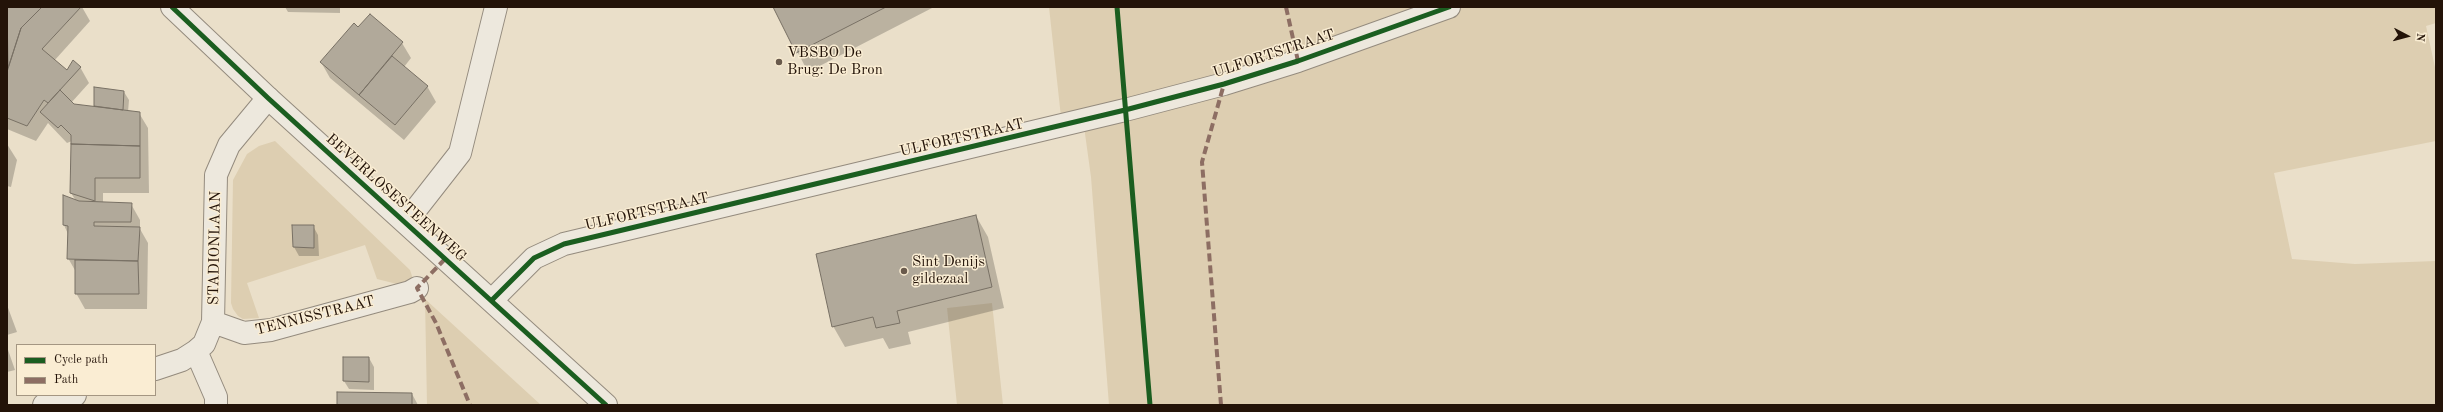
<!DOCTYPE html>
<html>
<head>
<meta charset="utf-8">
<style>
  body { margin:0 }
  #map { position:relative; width:2443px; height:412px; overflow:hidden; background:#eadfc9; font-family:"Old Standard TT",serif }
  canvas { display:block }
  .frame { position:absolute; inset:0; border:8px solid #231308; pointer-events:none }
  .legend { position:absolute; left:16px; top:344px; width:140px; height:52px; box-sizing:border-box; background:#faedd3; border:1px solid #a49682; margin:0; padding:5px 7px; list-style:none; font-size:12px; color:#231308 }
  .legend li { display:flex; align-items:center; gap:8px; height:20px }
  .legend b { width:20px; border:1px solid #a49682 }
  .north { position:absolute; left:2387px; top:16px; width:40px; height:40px; -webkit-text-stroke:3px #faedd3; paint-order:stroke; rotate:96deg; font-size:11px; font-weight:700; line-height:16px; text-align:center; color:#231308 }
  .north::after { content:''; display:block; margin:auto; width:14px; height:18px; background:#231308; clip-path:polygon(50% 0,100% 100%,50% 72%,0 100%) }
</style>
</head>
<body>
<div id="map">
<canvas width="2443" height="412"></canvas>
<div class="frame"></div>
<ul class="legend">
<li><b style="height:5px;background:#1b5e20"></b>Cycle path</li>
<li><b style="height:5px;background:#8d6e63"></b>Path</li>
</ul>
<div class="north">N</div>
</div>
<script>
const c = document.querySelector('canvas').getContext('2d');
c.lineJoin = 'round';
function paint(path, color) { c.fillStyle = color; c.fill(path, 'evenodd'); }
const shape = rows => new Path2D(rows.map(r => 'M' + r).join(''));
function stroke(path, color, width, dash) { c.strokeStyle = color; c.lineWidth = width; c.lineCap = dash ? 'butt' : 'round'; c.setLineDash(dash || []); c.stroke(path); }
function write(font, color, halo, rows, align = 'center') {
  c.font = font + ' "Old Standard TT",serif'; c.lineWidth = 3; c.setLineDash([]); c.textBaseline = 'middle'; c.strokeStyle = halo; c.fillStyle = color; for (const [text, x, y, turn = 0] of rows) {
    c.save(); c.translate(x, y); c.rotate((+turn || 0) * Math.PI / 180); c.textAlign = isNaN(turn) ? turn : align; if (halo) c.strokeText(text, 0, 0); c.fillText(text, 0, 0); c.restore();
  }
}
paint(shape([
  [1049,7,2436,7,2436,23,2426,26,2436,72,2436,141,2274,173,2292,259,2355,264,2436,261,2436,405,1109,405,1091,177,1082,112,1061,117],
  [275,141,410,270,413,279,405,286,377,279,365,245,247,283,259,318,243,319,238,316,233,309,231,303,233,180,247,154,259,146],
  [425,299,541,405,427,405],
  [992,303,1003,405,957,405,947,308]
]), '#ddceb1');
paint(shape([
  [7,7,82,7,90,21,54,61,68,72,80,67,89,83,71,103,73,105,95,108,95,88,124,92,129,100,128,112,139,113,148,128,149,193,103,193,103,203,131,204,140,220,140,229,148,243,147,309,85,309,76,293,76,272,68,258,68,234,64,225,64,196,76,201,71,193,72,141,67,143,48,123,36,141,7,129],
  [285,7,340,7,340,13,288,12],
  [774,7,934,7,808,72],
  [402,43,411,58,404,67,427,86,436,102,404,140,330,78,321,62],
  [7,144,17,160,11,187,7,186],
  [976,216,988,237,1004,308,908,332,911,344,889,349,883,338,845,347,833,326],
  [313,226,318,235,319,256,299,256,294,247],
  [7,305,17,332,7,335],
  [7,347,15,370,7,372],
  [369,358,374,367,374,390,349,389,344,381],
  [412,394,418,405,338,405]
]), '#0003');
const building = shape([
  [7,7,42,7,21,28,8,68,7,7],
  [42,7,81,7,42,49,67,70,73,60,81,67,48,103,44,100,27,126,7,118,7,72,21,28,42,7],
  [773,7,886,7,796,53,773,7],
  [370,14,403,42,359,95,320,62,354,23,358,27,370,14],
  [392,56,428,86,395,125,359,95,392,56],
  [94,87,124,91,123,110,94,106,94,87],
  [60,90,74,104,140,112,140,146,71,144,71,135,61,125,58,128,40,112,60,90],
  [71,144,140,146,140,178,95,178,95,201,70,193,71,144],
  [63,195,79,201,132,203,131,222,94,222,94,226,140,227,138,261,67,259,68,226,63,225,63,195],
  [976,215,992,287,897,311,900,323,876,328,873,317,832,327,816,254,976,215],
  [292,225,314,225,314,248,293,247,292,225],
  [75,260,138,261,139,294,75,294,75,260],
  [343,357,369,357,369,382,343,381,343,357],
  [337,392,412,393,412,405,337,405,337,392]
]);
paint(building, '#b1a99a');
stroke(building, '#787064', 1);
const minor = shape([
  [406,222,460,153,496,7],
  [492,300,534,258,564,244,1125,110,1224,84,1298,61,1449,7],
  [213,322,244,333,271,330,410,292,417,288],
  [196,351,216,397,216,405],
  [155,369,182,360,196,351,204,344,213,322,216,175,229,145,268,98],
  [44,405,75,395]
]);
const tertiary = shape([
  [172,7,268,98,606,405]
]);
stroke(minor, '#948b7e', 24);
stroke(tertiary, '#948b7e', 24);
stroke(minor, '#ede8dd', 22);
stroke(tertiary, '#ede8dd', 22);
stroke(shape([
  [1286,7,1298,61],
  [445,259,417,288,436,323,470,405],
  [1221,405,1202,162,1224,84]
]), '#8d6e63', 4, [8, 4]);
stroke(shape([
  [172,7,268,98,606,405],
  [1117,7,1150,405],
  [492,300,534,258,564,244,1125,110,1224,84,1298,61,1449,7]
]), '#1b5e20', 5);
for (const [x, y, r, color] of [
  [779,62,4,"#695a4c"],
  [904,271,4,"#695a4c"]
]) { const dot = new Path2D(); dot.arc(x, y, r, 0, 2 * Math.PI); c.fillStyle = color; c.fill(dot); stroke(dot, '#faedd3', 1.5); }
write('15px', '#231308', '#faedd3', [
  ["VBSBO De",787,53],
  ["Brug: De Bron",787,70],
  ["Sint Denijs",912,262],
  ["gildezaal",912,279]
], 'left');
write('15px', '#231308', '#faedd3', [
  ["ULFORTSTRAAT",1274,54,-18],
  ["ULFORTSTRAAT",962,138,-13],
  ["BEVERLOSESTEENWEG",396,198,42],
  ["ULFORTSTRAAT",647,212,-13],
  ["STADIONLAAN",215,248,-89],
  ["TENNISSTRAAT",315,316,-14]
]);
</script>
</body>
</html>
